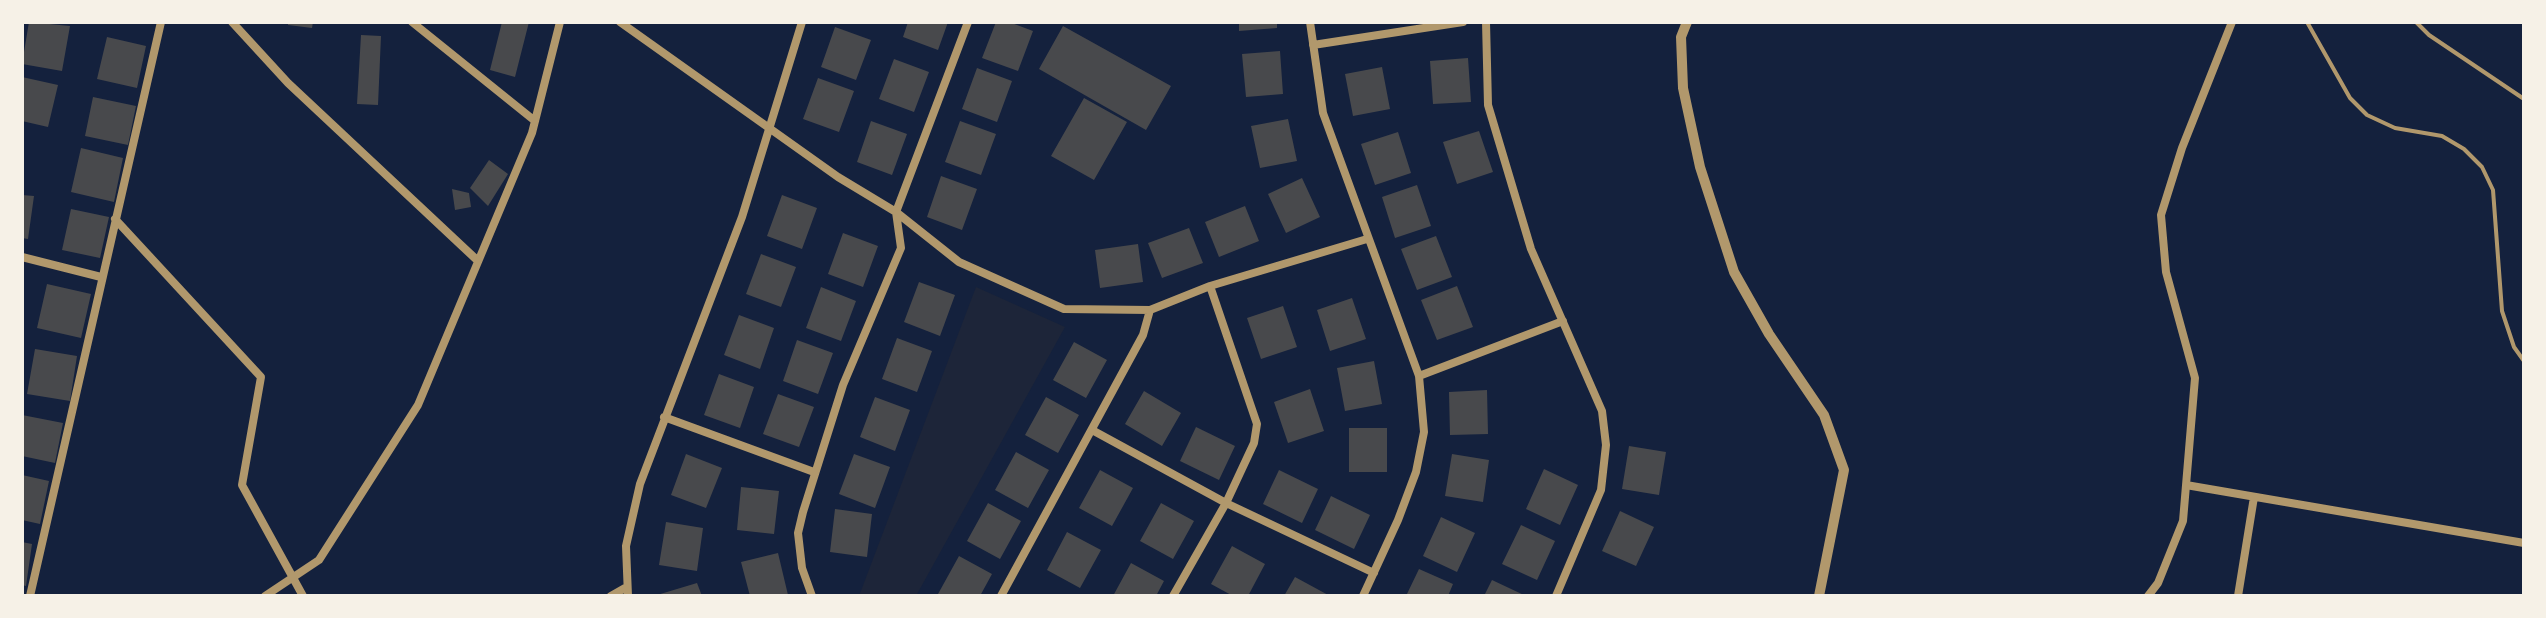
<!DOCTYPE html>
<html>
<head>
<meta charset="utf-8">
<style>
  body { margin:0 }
  #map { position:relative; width:2546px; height:618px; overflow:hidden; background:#14213d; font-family:"Titillium Web",sans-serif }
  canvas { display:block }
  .frame { position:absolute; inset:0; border:24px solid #f6f1e7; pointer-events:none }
</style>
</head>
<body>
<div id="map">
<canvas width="2546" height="618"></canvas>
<div class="frame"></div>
</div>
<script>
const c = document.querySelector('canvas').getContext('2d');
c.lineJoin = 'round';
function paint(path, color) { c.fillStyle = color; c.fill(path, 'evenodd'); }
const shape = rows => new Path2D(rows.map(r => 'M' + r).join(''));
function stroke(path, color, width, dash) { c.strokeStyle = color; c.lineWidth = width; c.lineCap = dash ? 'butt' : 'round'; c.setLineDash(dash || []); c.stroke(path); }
paint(shape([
  [976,287,1065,327,916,596,859,596]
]), '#1d2539');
paint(shape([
  [29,22,70,26,62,71,22,64],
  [288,22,313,22,312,28,288,25],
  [502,22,529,22,515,77,490,70],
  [908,22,948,22,938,50,903,37],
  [996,22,1009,22,1033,31,1018,71,982,58],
  [1239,22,1277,22,1277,28,1239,31],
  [1063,26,1171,86,1146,130,1039,69],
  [835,27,871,40,856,80,821,67],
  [361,35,381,36,378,105,357,104],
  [107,37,146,46,137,88,97,79],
  [1280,51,1283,94,1246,97,1242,54],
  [1468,58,1471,102,1433,104,1430,61],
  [894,59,929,72,914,112,879,99],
  [1382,67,1390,109,1353,116,1345,74],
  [977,68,1012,81,997,122,962,109],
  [22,77,58,85,48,127,22,121],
  [818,78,854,91,839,132,803,119],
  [93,97,136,106,128,145,85,136],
  [1084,98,1127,122,1094,180,1051,156],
  [1288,119,1297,161,1260,168,1251,126],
  [871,121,907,134,892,175,857,162],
  [960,121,996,134,981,175,945,162],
  [1479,131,1493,172,1457,184,1443,142],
  [1398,132,1411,173,1375,185,1361,144],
  [81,148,123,158,114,202,71,192],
  [489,160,508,174,488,206,470,188],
  [941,176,977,189,962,230,927,217],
  [1302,178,1320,217,1286,233,1268,194],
  [1417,185,1431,226,1395,238,1382,197],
  [452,189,469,193,471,207,455,210],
  [22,195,34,196,28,239,22,238],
  [782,195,817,208,802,249,767,236],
  [1245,206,1259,241,1219,257,1205,222],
  [71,209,109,217,100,258,62,250],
  [1189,228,1203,263,1162,278,1148,243],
  [843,233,878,246,863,287,828,274],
  [1436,236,1452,277,1417,290,1401,249],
  [1138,244,1143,282,1100,288,1095,250],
  [761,254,796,267,781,307,746,294],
  [919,282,955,295,940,336,904,322],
  [47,284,91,294,81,338,37,328],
  [1457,286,1473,327,1437,340,1421,300],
  [821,287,856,301,841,341,806,328],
  [1352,298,1366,339,1330,351,1317,310],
  [1283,306,1297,347,1261,359,1247,318],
  [739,315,774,328,760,369,724,355],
  [897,338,932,351,917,392,882,379],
  [797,340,833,353,818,394,783,381],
  [1074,342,1107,360,1086,398,1053,380],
  [35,349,77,356,70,401,27,394],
  [1374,361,1382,404,1345,411,1337,368],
  [719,374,754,387,740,428,704,415],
  [1310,389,1324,431,1288,443,1274,402],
  [1487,390,1488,434,1450,435,1449,392],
  [1144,391,1181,413,1162,446,1125,424],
  [778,394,814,407,799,447,763,434],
  [875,397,910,410,895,451,860,437],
  [1046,397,1079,415,1058,453,1025,435],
  [22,415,63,423,55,463,22,456],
  [1196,427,1235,446,1219,480,1180,461],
  [1349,428,1387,428,1387,472,1349,472],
  [1629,446,1666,452,1659,495,1622,489],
  [1016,452,1049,470,1028,508,995,490],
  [686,454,722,468,706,508,671,495],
  [854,454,890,467,875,508,839,494],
  [1452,454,1489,460,1483,502,1445,496],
  [1544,469,1578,485,1560,525,1526,509],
  [1100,470,1133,488,1112,526,1079,508],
  [1279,470,1318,489,1302,523,1263,504],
  [22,475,49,481,40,524,22,520],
  [741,487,779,491,774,534,737,530],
  [1331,496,1370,515,1354,549,1315,530],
  [988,503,1021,521,1000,559,967,541],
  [1161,503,1194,521,1173,559,1140,541],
  [835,509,872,514,867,557,830,552],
  [1620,511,1654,527,1636,566,1602,551],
  [1441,517,1475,533,1457,572,1423,556],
  [666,522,703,528,697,571,659,565],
  [1521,525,1555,541,1537,580,1502,564],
  [1067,532,1101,550,1080,588,1047,570],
  [22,542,32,544,26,586,22,585],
  [1232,546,1265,564,1248,596,1233,596,1211,584],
  [778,553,788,595,750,596,741,562],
  [959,556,992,574,980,596,938,594],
  [1131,563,1164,581,1156,596,1113,596],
  [1419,569,1453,584,1448,596,1406,596],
  [1295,577,1330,596,1284,596],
  [1492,580,1526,596,1484,596],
  [697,583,702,596,657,596,657,595]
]), '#48494c');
stroke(shape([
  [2307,22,2350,98,2367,115,2395,128,2442,136,2464,149,2482,167,2493,190,2502,311,2514,347,2524,361],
  [2416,22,2429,35,2524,99]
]), '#b1986c', 4);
stroke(shape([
  [232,22,288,83,478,261],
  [412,22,535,121],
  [620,22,838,177,896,212,959,262,1064,309,1150,310,1210,286,1367,239],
  [1310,22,1323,113,1419,376,1424,432,1416,472,1398,520,1363,596],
  [1486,22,1488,105,1531,249,1602,411,1606,445,1601,490,1556,596],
  [1313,45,1463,22],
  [115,219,261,377,242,485,303,596],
  [22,257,101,277],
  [1419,376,1563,321],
  [664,417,814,472],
  [1092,430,1226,503,1374,573],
  [2186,485,2524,543],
  [30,596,161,22],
  [265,596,319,560,418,405,532,133,560,22],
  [611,596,625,588],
  [628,596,626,546,640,484,742,217,802,22],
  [812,596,802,568,798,533,803,512,843,385,901,248,896,212,968,22],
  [1001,596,1143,335,1150,310],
  [1173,596,1226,503,1254,443,1257,424,1210,286],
  [2148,596,2158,583,2183,521,2195,378,2166,272,2161,215,2182,148,2232,22],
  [2238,596,2254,497]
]), '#b1986c', 8);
stroke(shape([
  [1687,22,1681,37,1683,88,1700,167,1734,272,1769,334,1824,415,1844,470,1819,596]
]), '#b1986c', 10);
</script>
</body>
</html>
